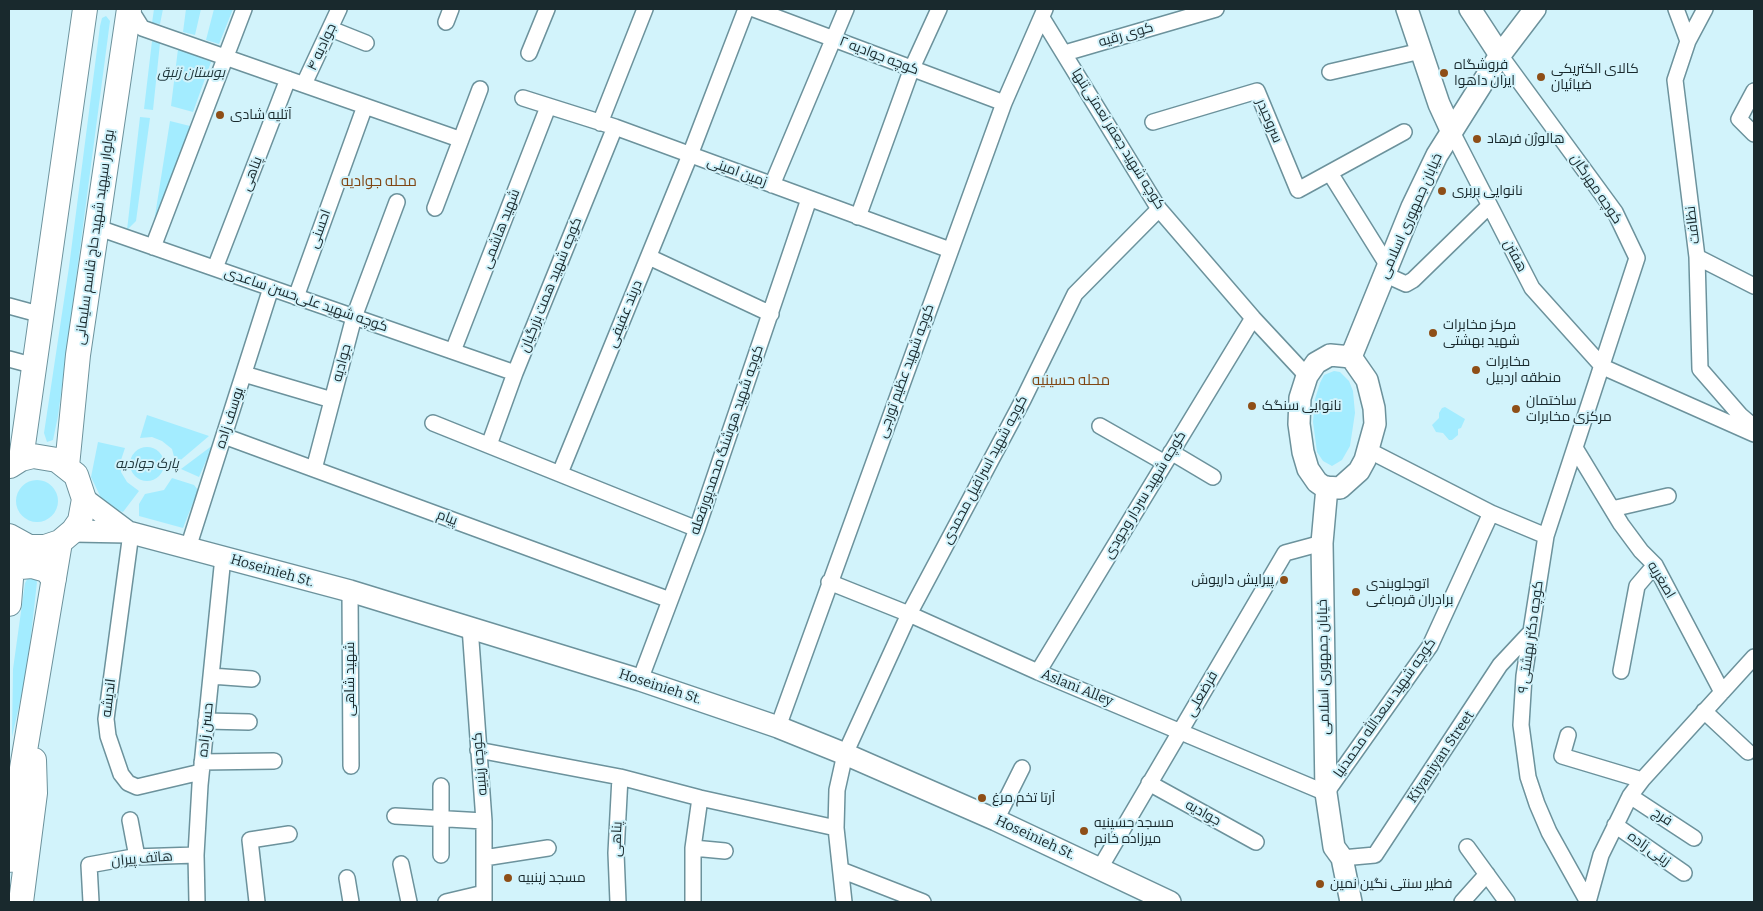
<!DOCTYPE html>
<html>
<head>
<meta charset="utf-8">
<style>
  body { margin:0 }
  #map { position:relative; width:1763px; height:911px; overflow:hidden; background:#d2f3fb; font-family:Bitter,serif }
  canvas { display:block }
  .frame { position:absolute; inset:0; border:10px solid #19292d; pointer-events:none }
</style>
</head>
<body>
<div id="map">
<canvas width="1763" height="911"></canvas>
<div class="frame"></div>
</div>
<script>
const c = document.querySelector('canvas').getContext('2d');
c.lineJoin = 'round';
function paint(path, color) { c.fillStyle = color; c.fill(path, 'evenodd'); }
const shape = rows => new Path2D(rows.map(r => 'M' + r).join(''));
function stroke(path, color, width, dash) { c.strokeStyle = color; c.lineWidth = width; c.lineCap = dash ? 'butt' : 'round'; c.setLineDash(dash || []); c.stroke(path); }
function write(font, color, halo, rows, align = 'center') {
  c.font = font + ' Bitter,Cairo,serif'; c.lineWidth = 4; c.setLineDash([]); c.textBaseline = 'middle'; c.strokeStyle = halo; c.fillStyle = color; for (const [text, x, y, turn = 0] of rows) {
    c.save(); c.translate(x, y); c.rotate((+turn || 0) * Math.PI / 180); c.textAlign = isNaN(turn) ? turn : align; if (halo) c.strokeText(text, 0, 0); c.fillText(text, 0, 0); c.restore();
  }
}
paint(shape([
  [154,9,163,9,160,24,152,23],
  [186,9,201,9,195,35,183,32],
  [214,9,233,9,219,44,206,40],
  [106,16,110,21,58,416,53,440,47,442,44,433,69,267,100,26,102,18],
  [152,41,160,43,153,110,144,109],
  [178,49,211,62,193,112,171,106],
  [140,117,150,118,136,221,127,230],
  [170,121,190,126,154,222],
  [1334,371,1340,372,1349,381,1353,391,1355,413,1350,446,1342,460,1332,466,1323,461,1317,452,1313,422,1315,399,1320,383,1324,375],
  [1445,407,1465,419,1461,428,1458,429,1458,435,1452,440,1449,440,1443,433,1436,432,1432,425,1439,418,1439,413,1442,408],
  [147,415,209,436,176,464,172,449,162,441,152,437,140,438],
  [98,442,125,448,121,460,121,472,127,482,139,491,123,512,105,506,91,477],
  [213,445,199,477,181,469],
  '130 464a17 17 0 1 1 34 0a17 17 0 1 1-34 0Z',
  [172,478,194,485,198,490,183,528,139,516,139,504,145,494,164,490],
  '16 501a21 21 0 1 1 42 0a21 21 0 1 1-42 0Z',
  [29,576,35,577,37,582,27,671,12,737,13,669,25,583]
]), '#a3ecff');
const street = shape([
  [130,9,142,28,459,139],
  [754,9,1004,103],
  [1676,9,1688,41],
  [1705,9,1688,41,1675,80,1697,257,1700,369,1740,415,1754,427],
  [1042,18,1159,209,1253,318,1307,376],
  [446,22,451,9],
  [331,29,366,43],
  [529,53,547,9],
  [1065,53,1216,9],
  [1500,55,1615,212,1637,258,1546,536,1524,676,1521,725,1528,777,1537,804,1549,832,1588,902],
  [1330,72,1421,51],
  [304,84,339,9],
  [1754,91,1739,119,1754,134],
  [523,98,615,127,950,250],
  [1153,122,1257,91,1298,190,1404,132],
  [600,123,645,9],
  [1451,130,1532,288,1603,367,1754,434],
  [1330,173,1388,266],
  [772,185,846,9],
  [435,208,480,89],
  [858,217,912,68,939,9],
  [96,227,515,373],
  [153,247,244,9],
  [649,257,771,314],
  [1697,257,1754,286],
  [215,268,288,79],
  [1395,279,1406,284,1413,280,1489,206],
  [296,297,365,106],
  [9,306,42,315],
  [453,351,548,107],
  [9,359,35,366],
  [244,374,332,400],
  [433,423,697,529],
  [1100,426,1165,463],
  [224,436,670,600],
  [489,445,515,373,615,127],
  [1575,448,1621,524,1641,551,1655,565,1722,692],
  [1368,450,1491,513,1546,536],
  [1171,452,1213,477],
  [314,469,354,317,397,202],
  [560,473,690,155,746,9],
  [1612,509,1668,496],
  [131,533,106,719,108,736,121,774,128,783,137,787,201,772],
  [188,548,271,288],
  [829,582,909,614,1038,672,1326,793,1430,646,1491,513],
  [350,591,351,766],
  [470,627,484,821,484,902],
  [1621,671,1637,586,1655,565],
  [1038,672,1253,318],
  [211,676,252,679],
  [640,680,697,529,809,199],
  [1704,711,1748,752],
  [206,721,249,722],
  [778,727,1004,103,1045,9],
  [1568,735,1562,756,1642,780],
  [478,750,620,777,700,798,836,828],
  [202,762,274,761],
  [1149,783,1256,842],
  [1630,796,1694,838],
  [395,816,484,821],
  [130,820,137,857],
  [996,820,1022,768],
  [1615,825,1684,873],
  [1467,847,1507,902],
  [693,848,725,851],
  [441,855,441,786],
  [484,858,548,848],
  [1342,858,1375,855,1500,665,1529,634],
  [401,864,409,902],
  [1100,868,1285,553,1322,543],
  [841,870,923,902],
  [347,878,351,902],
  [91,902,89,865,133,857,196,855],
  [197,902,196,855,200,785,223,557],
  [257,902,250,840,289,834],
  [446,902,484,893],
  [618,902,616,853,620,777],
  [693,902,693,848,700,798],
  [844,902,836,828,837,790,845,754,909,614,1023,400,1075,294,1159,209],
  [1462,902,1487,874],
  [1588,902,1601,855,1630,796,1642,780,1754,657]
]);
const secondary = shape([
  [1407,9,1439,104,1451,130],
  [1470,9,1500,55],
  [1330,355,1351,357,1367,380,1374,408,1375,424,1365,460,1359,471,1340,488,1324,487,1317,482,1308,469,1303,452,1299,424,1300,398,1307,376,1316,363,1330,355],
  [1351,357,1412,207,1437,155,1500,55,1535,9],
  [1327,487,1322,543,1326,793,1334,847,1342,858,1351,902],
  [84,499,128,532],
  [73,531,128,532,350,591,640,680,778,727,845,754,996,820,1170,902]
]);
const primary = shape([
  [21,459,85,9],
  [67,466,78,355,129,9],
  [9,536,29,547,45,547,60,542,73,531,80,521,84,499,76,475,57,460,33,456,21,459,10,466],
  [10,573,20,567,32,566,46,570,54,579],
  [9,604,14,541],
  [9,860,17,798,60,542],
  [21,902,35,793,34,760]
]);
stroke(street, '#6c929c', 18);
stroke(secondary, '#6c929c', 24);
stroke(primary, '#6c929c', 26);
stroke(street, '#fff', 15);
stroke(secondary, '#fff', 21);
stroke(primary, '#fff', 24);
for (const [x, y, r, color] of [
  [1444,73,5,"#8e4e17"],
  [1541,77,5,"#8e4e17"],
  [220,115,5,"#8e4e17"],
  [1477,139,5,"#8e4e17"],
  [1442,191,5,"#8e4e17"],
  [1433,333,5,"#8e4e17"],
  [1476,370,5,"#8e4e17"],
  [1252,406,5,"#8e4e17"],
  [1516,409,5,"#8e4e17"],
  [1284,580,5,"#8e4e17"],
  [1356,592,5,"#8e4e17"],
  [982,798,5,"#8e4e17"],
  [1084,831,5,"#8e4e17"],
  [508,878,5,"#8e4e17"],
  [1320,884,5,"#8e4e17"]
]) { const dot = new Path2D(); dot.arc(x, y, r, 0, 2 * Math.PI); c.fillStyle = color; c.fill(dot); stroke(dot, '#d2f3fb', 2); }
write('14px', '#19292d', '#d2f3fb', [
  ["کوی رقیه",1126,35,-16],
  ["جوادیه ۴",322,47,-65],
  ["کوچه جوادیه ۲",879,56,21],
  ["سروحیدر",1269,121,67],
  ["کوچه شهید جعفر نعمتی‌تنها",1118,139,58],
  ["زمین امینی",737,172,20],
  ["پناهی",252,174,-69],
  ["کوچه مهرگان",1596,189,56],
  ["خیابان جمهوری اسلامی",1411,216,-66],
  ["نظافت",1693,225,-97],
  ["احسنی",320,229,-70],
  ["شهید هاشمی",501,229,-69],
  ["بولوار سپهبد شهید حاج قاسم سلیمانی",95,237,-82],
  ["هفتن",1515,256,62],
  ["کوچه شهید همت بزرگیان",551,285,-68],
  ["کوچه شهید علی‌حسن ساعدی",306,300,19],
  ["دربند عفیفی",625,314,-68],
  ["جوادیه",342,363,-75],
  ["کوچه شهید عظیم تورجی",906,371,-70],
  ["یوسف زاده",230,418,-72],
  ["کوچه شهید هوشنگ محمدپورفعله",727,440,-71],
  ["کوچه شهید اسرافیل محمدی",985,470,-62],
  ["کوچه شهید سردار وجودی",1145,495,-59],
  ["پیام",447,518,20],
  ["Hoseinieh St.",272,571,16],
  ["اصغریه",1661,580,59],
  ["کوچه دکتر بهشتی ۹",1531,637,-82],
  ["خیابان جمهوری اسلامی",1324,667,-91],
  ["شهید شاهی",350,679,-90],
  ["Hoseinieh St.",660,687,18],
  ["Aslani Alley",1077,688,22],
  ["فرضعلی",1202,694,-60],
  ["اندیشه",109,698,-83],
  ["کوچه شهید سعدالله محمدنیا",1385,708,-55],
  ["حسن زاده",206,730,-84],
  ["Kiyaniyan Street",1441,757,-56],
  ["کوچه زینبیه",480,764,-95],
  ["جوادیه",1203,813,29],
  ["فرج",1662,817,34],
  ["Hoseinieh St.",1035,838,25],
  ["پناهی",617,839,-88],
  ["زینی زاده",1649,849,35],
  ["هاتف پیران",142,859,-5]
]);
write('14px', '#19292d', '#d2f3fb', [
  ["فروشگاه",1454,65],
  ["ایران داهوا",1454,81],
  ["کالای الکتریکی",1551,69],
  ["ضیائیان",1551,85],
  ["آتلیه شادی",230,115],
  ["هالوژن فرهاد",1487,139],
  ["نانوایی بربری",1452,191],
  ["مرکز مخابرات",1443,325],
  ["شهید بهشتی",1443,341],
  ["مخابرات",1486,362],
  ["منطقه اردبیل",1486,378],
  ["ساختمان",1526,401],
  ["مرکزی مخابرات",1526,417],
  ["نانوایی سنگک",1262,406],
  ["پیرایش داریوش",1274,580,"right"],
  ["اتوجلوبندی",1366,584],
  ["برادران قره‌باغی",1366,600],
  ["آرتا تخم مرغ",992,798],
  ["مسجد حسینیه",1094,823],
  ["میرزاده خانم",1094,839],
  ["مسجد زینبیه",518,878],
  ["فطیر سنتی نگین نمین",1330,884]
], 'left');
write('italic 14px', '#1f363b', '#d2f3fb', [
  ["بوستان زنبق",191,73],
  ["پارک جوادیه",147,464]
]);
write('15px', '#804614', '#d2f3fb', [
  ["محله جوادیه",379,182],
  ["محله حسینیه",1071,381]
]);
</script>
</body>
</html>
